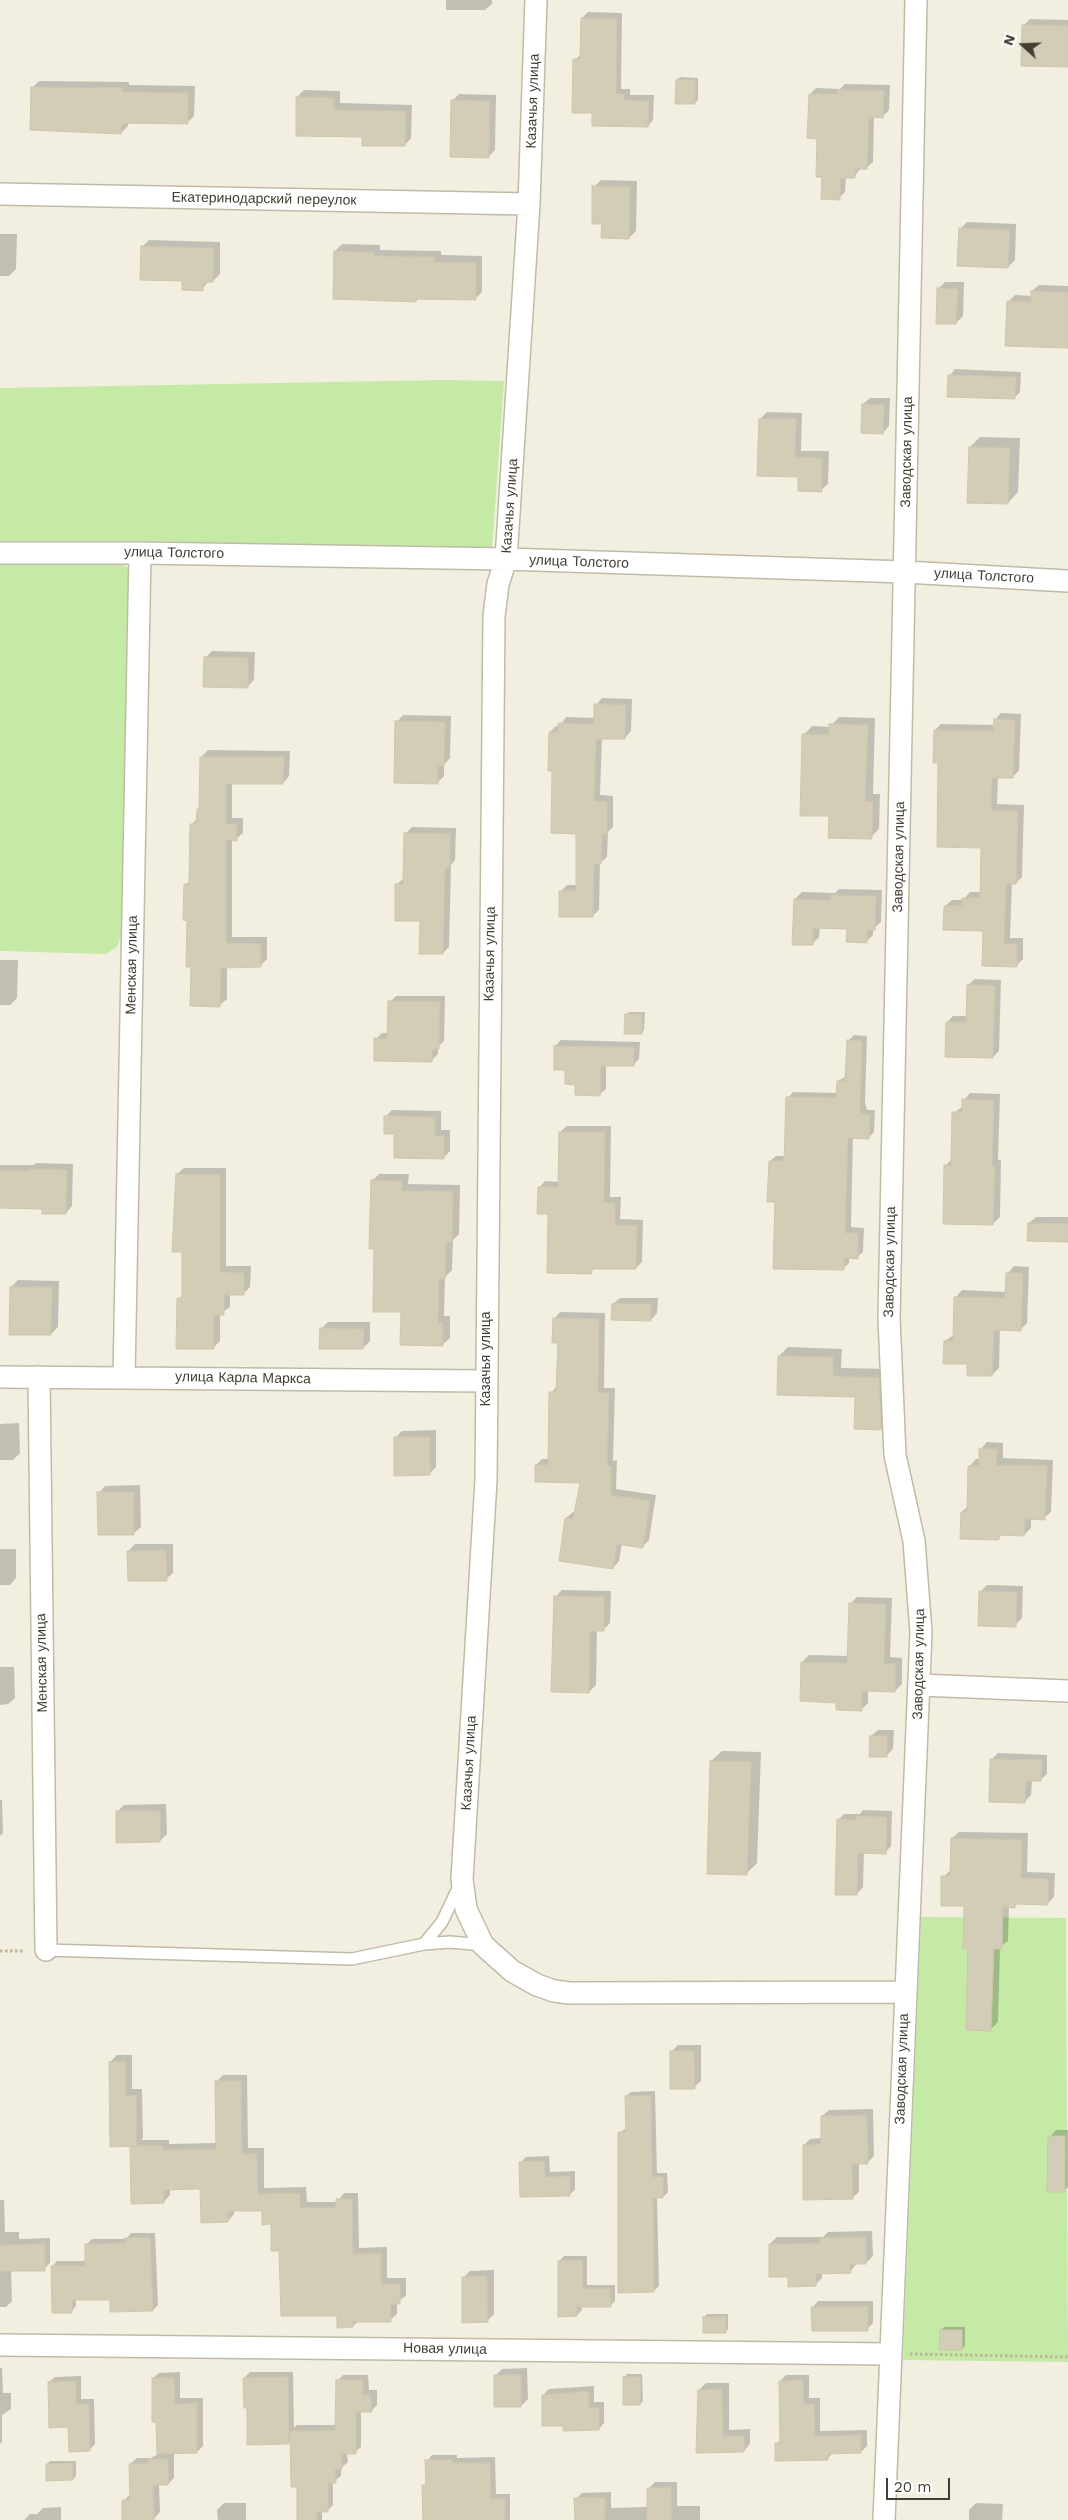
<!DOCTYPE html>
<html>
<head>
<meta charset="utf-8">
<style>
  body { margin:0 }
  #map { position:relative; width:1068px; height:2520px; overflow:hidden; background:#f2efe1; font-family:"Work Sans",sans-serif }
  canvas { display:block }
  .north { position:absolute; left:998px; top:20px; width:50px; height:50px; -webkit-text-stroke:4px #fff; paint-order:stroke; rotate:290deg; font-size:14px; font-weight:700; line-height:20px; text-align:center; color:#433e32 }
  .north::after { content:''; display:block; margin:auto; width:18px; height:22px; background:#433e32; clip-path:polygon(50% 0,100% 100%,50% 72%,0 100%) }
  .scale { position:absolute; left:886px; top:2478px; width:64px; height:22px; box-sizing:border-box; border:2px solid #433e32; border-top:0; padding-left:6px; font-size:15px; line-height:18px; white-space:nowrap; color:#433e32; -webkit-text-stroke:4px #fff; paint-order:stroke }
</style>
</head>
<body>
<div id="map">
<canvas width="1068" height="2520"></canvas>
<div class="north">N</div>
<div class="scale">20 m</div>
</div>
<script>
const c = document.querySelector('canvas').getContext('2d');
c.lineJoin = 'round';
function paint(path, color) { c.fillStyle = color; c.fill(path, 'evenodd'); }
const shape = rows => new Path2D(rows.map(r => 'M' + r).join(''));
function stroke(path, color, width, dash) { c.strokeStyle = color; c.lineWidth = width; c.lineCap = dash ? 'butt' : 'round'; c.setLineDash(dash || []); c.stroke(path); }
function write(font, color, halo, rows, align = 'center') {
  c.font = font + ' "Work Sans",sans-serif'; c.lineWidth = 4; c.setLineDash([]); c.textBaseline = 'middle'; c.strokeStyle = halo; c.fillStyle = color; for (const [text, x, y, turn = 0] of rows) {
    c.save(); c.translate(x, y); c.rotate((+turn || 0) * Math.PI / 180); c.textAlign = isNaN(turn) ? turn : align; if (halo) c.strokeText(text, 0, 0); c.fillText(text, 0, 0); c.restore();
  }
}
paint(shape([
  [444,380,504,381,492,549,143,541,0,544,0,388],
  [119,563,129,568,130,583,121,936,117,947,106,954,0,951,0,564],
  [921,1917,1066,1918,1068,2362,903,2360]
]), '#c4eaa6');
paint(shape([
  [446,0,492,0,492,4,485,10,446,10],
  [588,12,622,13,621,89,630,89,630,95,654,95,653,120,648,126,593,112,574,60,582,54,582,18],
  [1030,19,1068,20,1068,66,1023,26],
  [680,77,698,78,698,100,694,103,677,80],
  [39,81,129,82,129,85,195,86,194,116,187,123,128,122,128,126,121,133,33,87],
  [845,84,890,85,889,110,883,116,874,116,873,162,866,168,861,168,854,177,846,176,845,192,839,198,823,176,810,94,816,88,840,89],
  [304,90,340,91,340,103,412,105,411,138,405,145,363,136,297,97],
  [459,94,496,95,495,150,488,157,452,101],
  [601,180,637,181,636,231,629,238,603,223,594,187],
  [967,222,1016,224,1015,260,1008,267,960,229],
  [0,234,17,234,16,269,9,276,0,276],
  [149,240,220,242,220,274,213,281,209,281,202,289,184,279,142,247],
  [342,244,380,245,380,250,441,251,441,255,482,256,482,292,475,299,419,297,416,301,335,251],
  [945,282,964,282,963,316,956,323,938,289],
  [1039,285,1068,286,1068,346,1008,302,1015,295,1032,296,1032,291],
  [955,369,1021,372,1020,392,1014,398,950,375],
  [870,398,890,398,889,426,883,433,863,404],
  [767,412,802,413,801,451,829,451,828,484,821,490,799,476,760,419],
  [980,437,1020,438,1018,492,1008,503,970,447],
  [212,651,255,652,254,680,247,687,205,658],
  [602,698,632,699,631,731,625,738,602,738,600,795,613,796,613,827,608,832,607,857,600,863,599,910,592,916,560,892,567,885,577,885,577,833,553,769,550,732,556,726,560,726,566,717,595,718,596,705],
  [1001,713,1021,714,1019,770,1013,777,998,776,997,804,1024,805,1022,877,1016,883,1012,883,1010,938,1023,938,1023,959,1016,966,984,930,945,906,952,900,963,900,970,892,981,892,982,847,940,762,935,730,941,724,995,725,995,720],
  [403,715,451,716,450,758,444,765,444,776,437,783,397,722],
  [839,717,875,718,873,794,880,794,879,829,871,837,830,815,804,735,812,726,830,727],
  [208,750,290,751,289,776,283,783,232,783,232,818,243,818,243,833,236,839,232,839,232,937,267,937,267,959,260,966,227,967,227,999,220,1005,192,966,185,885,191,880,192,824,198,818,198,809,201,807,201,757],
  [412,827,456,828,455,860,451,865,449,947,443,953,397,884,404,878,405,834],
  [839,889,882,890,881,922,873,929,873,935,866,942,848,928,820,927,819,937,812,944,795,899,802,892,835,893],
  [0,960,18,960,17,998,10,1005,0,1005],
  [975,979,1001,980,999,1051,993,1057,947,1022,953,1016,967,1016,968,985],
  [396,996,445,996,444,1041,438,1047,438,1054,432,1060,376,1039,382,1033,389,1033,390,1002],
  [629,1012,645,1012,644,1030,641,1033,626,1015],
  [854,1035,867,1036,865,1103,867,1110,875,1110,874,1132,868,1138,853,1137,851,1227,864,1228,863,1252,857,1257,849,1257,849,1263,843,1269,777,1201,770,1161,776,1156,786,1156,788,1098,793,1092,838,1093,838,1081,847,1076,848,1041],
  [561,1040,640,1042,639,1059,633,1065,606,1065,606,1089,600,1094,576,1083,566,1069,555,1046],
  [970,1093,1000,1094,998,1160,1001,1160,1000,1217,993,1224,946,1165,952,1159,954,1113,963,1106,964,1100],
  [392,1110,441,1111,441,1130,450,1130,450,1151,443,1158,396,1133,386,1116],
  [567,1126,611,1126,610,1197,621,1197,620,1219,643,1220,642,1262,636,1268,596,1267,591,1272,550,1213,539,1188,545,1181,559,1182,560,1132],
  [36,1163,73,1164,72,1206,66,1213,43,1208,0,1207,0,1165,34,1165],
  [184,1168,226,1168,226,1266,251,1266,250,1287,243,1294,230,1294,230,1307,220,1314,220,1341,213,1348,179,1299,183,1295,183,1250,177,1174],
  [379,1174,409,1174,408,1184,460,1185,459,1234,453,1240,452,1270,445,1277,444,1316,450,1316,450,1338,442,1345,402,1311,375,1248,372,1181],
  [1036,1217,1068,1217,1068,1241,1029,1223],
  [1014,1266,1029,1267,1027,1323,1020,1330,1000,1329,999,1368,992,1375,968,1363,945,1341,955,1334,956,1297,962,1290,1007,1292,1008,1273],
  [18,1280,59,1281,58,1327,51,1334,11,1287],
  [620,1298,658,1298,657,1313,651,1320,613,1304],
  [560,1312,605,1313,604,1388,615,1388,613,1461,617,1460,616,1489,656,1495,649,1540,643,1546,622,1543,619,1561,613,1568,560,1560,566,1518,573,1512,576,1512,581,1482,536,1465,542,1459,549,1459,551,1393,557,1386,559,1342,554,1319],
  [328,1322,370,1322,370,1341,363,1348,321,1329],
  [788,1347,842,1349,841,1368,888,1369,890,1420,881,1429,856,1396,779,1356],
  [19,1423,20,1453,13,1460,0,1460,0,1424],
  [436,1430,436,1467,429,1474,395,1438,402,1431],
  [987,1442,1003,1443,1003,1458,1053,1460,1051,1512,1044,1518,1031,1518,1031,1528,1024,1535,1003,1534,998,1539,962,1512,968,1506,970,1466,976,1459,980,1459,981,1449],
  [140,1485,141,1527,134,1533,99,1493,105,1486],
  [135,1544,173,1544,173,1573,166,1579,128,1551],
  [0,1549,16,1549,16,1578,10,1585,0,1585],
  [987,1585,1023,1586,1022,1618,1015,1625,980,1592],
  [562,1590,611,1591,610,1623,603,1630,597,1630,596,1685,589,1692,555,1597],
  [857,1597,892,1598,890,1657,902,1658,902,1684,895,1691,868,1690,868,1703,861,1710,838,1702,802,1662,809,1655,849,1656,850,1604],
  [0,1667,14,1667,15,1698,8,1704,0,1705],
  [878,1730,894,1730,893,1749,886,1756,871,1736],
  [722,1751,761,1752,757,1863,747,1873,711,1761],
  [998,1753,1047,1755,1047,1774,1040,1780,1032,1780,1031,1795,1025,1801,992,1759],
  [0,1800,2,1800,3,1833,0,1836],
  [166,1804,167,1834,160,1841,117,1812,124,1805],
  [863,1810,892,1811,891,1846,885,1853,864,1852,863,1887,857,1894,838,1820,844,1814,860,1814],
  [959,1832,1028,1833,1027,1872,1055,1873,1054,1897,1047,1904,1018,1903,1014,1907,1009,1906,1008,1941,1000,1947,998,2022,991,2029,970,1947,965,1905,943,1877,951,1870,952,1838],
  [678,2045,701,2045,701,2081,694,2087,671,2052],
  [117,2055,132,2055,132,2089,142,2089,143,2138,141,2140,169,2140,169,2144,217,2143,216,2082,223,2075,247,2075,248,2148,264,2148,264,2188,306,2187,307,2202,337,2202,344,2193,358,2193,359,2248,387,2247,387,2278,406,2278,406,2296,397,2302,397,2314,390,2320,358,2321,353,2326,338,2315,263,2209,234,2209,234,2214,228,2221,202,2188,170,2188,170,2195,164,2202,131,2147,110,2062],
  [655,2091,657,2173,667,2173,668,2192,663,2197,657,2197,659,2286,654,2291,619,2133,627,2128,626,2096,631,2092],
  [873,2109,874,2156,867,2163,859,2163,859,2192,852,2198,804,2145,810,2139,822,2138,822,2116,829,2110],
  [1056,2130,1068,2130,1068,2187,1064,2191,1050,2137],
  [549,2156,550,2172,575,2171,575,2190,569,2195,521,2162,526,2157],
  [0,2200,4,2200,5,2232,19,2232,19,2239,50,2238,50,2263,44,2269,11,2270,12,2301,6,2307,0,2307],
  [872,2231,873,2256,866,2263,857,2263,850,2272,822,2272,822,2278,815,2285,789,2275,770,2244,777,2237,823,2237,828,2232],
  [131,2233,155,2233,158,2305,153,2310,111,2298,76,2299,76,2306,71,2312,52,2267,57,2261,86,2261,86,2245,92,2239,126,2239],
  [564,2256,587,2256,587,2285,615,2285,615,2301,610,2306,581,2306,582,2310,577,2315,559,2261],
  [494,2270,494,2314,487,2321,463,2278,470,2271],
  [818,2301,873,2301,873,2323,867,2329,812,2308],
  [707,2314,728,2314,728,2329,725,2332,704,2317],
  [944,2327,965,2327,965,2346,962,2349,941,2330],
  [0,2368,2,2368,3,2393,11,2393,11,2409,2,2415,2,2442,0,2444],
  [527,2368,528,2399,521,2406,495,2376,502,2369],
  [180,2372,180,2398,203,2398,203,2446,197,2452,174,2452,174,2478,168,2484,159,2484,160,2512,153,2520,123,2520,123,2501,131,2494,130,2464,137,2458,151,2458,158,2454,158,2421,153,2378,159,2373],
  [250,2372,293,2372,294,2428,297,2425,336,2425,337,2381,343,2375,368,2375,369,2390,377,2390,377,2405,371,2411,361,2411,361,2447,355,2452,347,2453,348,2462,341,2468,341,2476,333,2482,333,2505,328,2510,322,2510,322,2520,298,2520,298,2486,291,2440,288,2443,248,2407,244,2378],
  [627,2374,642,2374,643,2401,640,2404,624,2378],
  [786,2375,809,2375,809,2398,820,2398,820,2431,867,2430,867,2446,861,2452,833,2453,828,2458,777,2444,781,2439,780,2381],
  [81,2376,81,2399,94,2399,95,2444,89,2450,70,2426,49,2382,55,2377],
  [706,2383,729,2383,729,2430,750,2429,750,2444,744,2451,697,2452,699,2390],
  [594,2386,594,2402,604,2402,604,2423,599,2429,564,2424,543,2395,549,2389],
  [432,2455,457,2455,457,2458,495,2457,496,2494,510,2494,510,2520,424,2520,424,2486,427,2482,427,2461],
  [50,2461,76,2461,76,2476,73,2479,47,2464],
  [655,2482,677,2482,677,2506,700,2506,700,2520,576,2520,576,2499,582,2493,611,2492,611,2508,649,2507,649,2488],
  [224,2503,246,2503,246,2520,218,2520,217,2510],
  [976,2503,1003,2504,1002,2520,969,2520,969,2510],
  [61,2507,61,2520,24,2520,30,2514,37,2514,43,2508]
]), '#0003');
const building = shape([
  [581,18,617,19,616,94,625,94,624,100,649,101,648,127,592,126,592,113,572,113,573,59,580,59,581,18],
  [1022,25,1068,26,1068,67,1021,66,1022,25],
  [676,80,696,80,695,104,675,104,676,80],
  [31,87,123,88,122,92,188,93,188,124,122,123,121,134,30,130,31,87],
  [837,90,884,91,883,118,869,117,867,169,855,169,855,178,840,178,840,200,821,199,822,177,816,177,817,139,807,138,809,94,837,94,837,90],
  [296,97,334,98,334,110,406,111,405,146,362,146,362,137,296,136,296,97],
  [451,100,490,101,489,158,450,157,451,100],
  [592,186,630,187,629,239,601,238,602,224,592,224,592,186],
  [959,228,1010,230,1008,268,957,266,959,228],
  [141,246,214,248,213,282,203,282,203,291,182,290,182,281,140,280,141,246],
  [334,251,374,252,374,256,435,257,434,262,476,263,476,300,416,299,416,302,333,299,334,251],
  [937,288,958,289,956,324,936,324,937,288],
  [1031,291,1068,292,1068,348,1005,346,1007,301,1031,302,1031,291],
  [948,375,1016,377,1015,399,947,397,948,375],
  [862,404,884,405,883,434,861,433,862,404],
  [759,419,796,419,795,457,822,458,822,492,798,491,798,477,757,476,759,419],
  [969,447,1010,448,1008,504,967,503,969,447],
  [204,657,248,658,248,688,203,687,204,657],
  [594,704,626,705,625,739,596,739,594,801,607,802,607,834,602,834,601,864,594,864,593,917,559,917,559,891,576,891,576,834,551,833,552,771,548,771,549,732,558,732,558,723,594,724,594,704],
  [994,719,1015,720,1013,778,992,778,991,810,1018,811,1016,884,1006,884,1004,944,1017,944,1017,967,982,966,983,931,943,930,944,906,962,906,962,898,980,898,981,848,937,847,938,763,933,763,934,730,993,731,994,719],
  [395,721,445,722,444,766,438,766,438,784,394,783,395,721],
  [829,724,868,725,865,801,873,802,872,839,828,838,829,816,800,816,802,734,829,735,829,724],
  [200,757,284,757,283,784,226,784,226,824,237,824,237,841,226,840,226,943,261,944,261,967,221,968,220,1007,190,1006,191,967,186,967,187,921,183,920,184,884,189,885,190,824,196,824,197,809,199,809,200,757],
  [404,833,450,834,450,868,445,868,443,954,419,954,420,921,395,921,395,884,403,884,404,833],
  [831,895,876,896,875,930,867,930,867,943,846,942,847,929,813,928,813,945,792,945,794,899,831,900,831,895],
  [967,985,995,986,993,1058,945,1057,946,1022,966,1022,967,985],
  [388,1001,440,1002,439,1049,433,1049,432,1062,374,1061,374,1038,387,1039,388,1001],
  [625,1014,642,1014,642,1034,624,1034,625,1014],
  [847,1040,862,1041,860,1109,861,1115,870,1115,869,1139,848,1138,845,1233,858,1233,858,1259,844,1258,844,1270,773,1269,775,1202,767,1202,769,1161,784,1161,786,1097,836,1098,837,1081,845,1081,847,1040],
  [554,1046,634,1047,634,1066,601,1066,600,1096,575,1095,575,1085,565,1084,565,1070,554,1070,554,1046],
  [962,1099,994,1100,992,1166,995,1166,993,1225,943,1224,944,1165,951,1165,952,1112,962,1112,962,1099],
  [384,1116,435,1117,435,1136,444,1136,444,1159,394,1158,394,1134,384,1134,384,1116],
  [559,1132,605,1132,604,1203,615,1203,615,1225,637,1226,636,1269,592,1269,591,1274,547,1273,548,1214,537,1214,538,1187,558,1187,559,1132],
  [29,1169,67,1170,66,1214,42,1214,42,1209,0,1208,0,1171,29,1171,29,1169],
  [176,1174,220,1175,220,1272,244,1273,244,1295,224,1295,224,1315,214,1315,214,1349,176,1349,177,1298,182,1298,182,1252,172,1252,176,1174],
  [371,1180,402,1181,402,1191,453,1191,452,1242,446,1242,445,1279,439,1279,438,1323,443,1323,443,1346,400,1345,401,1312,373,1312,374,1249,369,1249,371,1180],
  [1028,1223,1068,1224,1068,1242,1027,1241,1028,1223],
  [1006,1273,1023,1273,1021,1331,994,1330,992,1376,967,1376,967,1364,943,1364,944,1341,953,1341,954,1297,1005,1298,1006,1273],
  [10,1287,52,1287,51,1335,9,1335,10,1287],
  [612,1304,651,1304,651,1321,611,1320,612,1304],
  [553,1318,599,1319,598,1393,609,1393,607,1466,611,1466,611,1495,650,1501,643,1548,617,1544,613,1569,559,1561,565,1518,573,1519,580,1483,535,1482,535,1465,548,1465,549,1392,556,1392,558,1343,552,1343,553,1318],
  [320,1328,364,1329,363,1349,319,1349,320,1328],
  [778,1356,833,1357,833,1376,879,1378,881,1430,854,1429,855,1397,777,1395,778,1356],
  [394,1437,430,1437,430,1475,394,1476,394,1437],
  [979,1449,997,1449,996,1465,1047,1466,1045,1520,1025,1519,1024,1536,999,1535,999,1540,960,1539,961,1512,967,1512,968,1466,979,1466,979,1449],
  [97,1492,134,1492,134,1535,98,1535,97,1492],
  [166,1550,167,1581,128,1581,127,1551,166,1550],
  [979,1591,1017,1592,1016,1627,978,1626,979,1591],
  [554,1596,604,1597,604,1631,590,1631,589,1693,551,1692,554,1596],
  [849,1603,886,1604,884,1664,896,1664,895,1692,862,1691,862,1711,836,1710,836,1703,800,1701,801,1662,847,1663,849,1603],
  [870,1736,887,1736,887,1757,869,1757,870,1736],
  [990,1759,1042,1760,1041,1781,1026,1781,1025,1803,989,1802,990,1759],
  [710,1761,751,1762,747,1875,707,1874,710,1761],
  [116,1811,160,1811,160,1842,116,1843,116,1811],
  [856,1816,887,1817,886,1854,858,1853,857,1895,835,1895,837,1819,856,1820,856,1816],
  [951,1838,1022,1840,1021,1878,1048,1879,1048,1905,1015,1904,1015,1908,1003,1907,1002,1949,994,1949,991,2031,966,2030,968,1948,963,1948,964,1906,941,1906,941,1876,950,1876,951,1838],
  [670,2051,694,2051,695,2089,670,2089,670,2051],
  [109,2062,126,2062,126,2096,136,2095,137,2146,110,2147,109,2062],
  [215,2081,241,2081,242,2154,257,2154,258,2194,300,2193,300,2208,336,2208,336,2199,352,2199,353,2254,381,2253,381,2284,400,2284,400,2304,390,2304,391,2322,353,2322,353,2327,337,2328,337,2316,281,2316,279,2251,271,2251,271,2224,262,2225,262,2211,228,2211,228,2222,201,2223,200,2189,164,2190,164,2203,131,2204,130,2146,163,2146,163,2150,216,2149,215,2081],
  [625,2096,651,2096,652,2177,663,2177,663,2198,653,2198,654,2292,618,2293,618,2132,626,2132,625,2096],
  [867,2115,868,2164,852,2164,853,2199,803,2200,803,2145,821,2144,821,2116,867,2115],
  [1048,2136,1065,2136,1065,2192,1047,2192,1048,2136],
  [544,2161,545,2177,570,2176,570,2196,520,2197,519,2162,544,2161],
  [866,2237,866,2264,850,2264,851,2273,816,2274,816,2286,788,2287,788,2277,769,2277,769,2244,820,2243,820,2238,866,2237],
  [125,2238,150,2238,153,2311,110,2312,110,2300,72,2300,72,2313,52,2313,51,2266,85,2266,85,2244,125,2243,125,2238],
  [45,2244,45,2271,0,2271,0,2245,45,2244],
  [582,2260,583,2289,610,2289,611,2307,577,2307,577,2316,558,2317,558,2261,582,2260],
  [487,2276,488,2322,462,2323,462,2277,487,2276],
  [868,2306,868,2331,812,2331,811,2307,868,2306],
  [703,2317,726,2317,726,2333,703,2333,703,2317],
  [940,2330,962,2330,962,2350,939,2350,940,2330],
  [494,2375,521,2375,521,2407,494,2407,494,2375],
  [288,2377,289,2444,247,2445,247,2408,244,2408,243,2378,288,2377],
  [623,2377,640,2377,640,2405,623,2405,623,2377],
  [152,2378,174,2378,175,2404,197,2403,197,2453,157,2454,156,2422,152,2422,152,2378],
  [336,2380,363,2380,363,2395,371,2395,372,2412,356,2412,356,2454,342,2454,342,2469,335,2469,336,2483,328,2483,328,2512,316,2512,317,2520,297,2520,297,2487,291,2487,290,2431,335,2430,336,2380],
  [803,2380,804,2404,814,2404,815,2436,861,2435,861,2453,828,2454,828,2460,775,2461,775,2443,780,2443,779,2381,803,2380],
  [76,2381,76,2404,89,2404,90,2451,69,2452,68,2427,49,2428,48,2382,76,2381],
  [722,2389,723,2436,744,2436,744,2452,696,2453,698,2390,722,2389],
  [589,2391,589,2408,599,2408,599,2430,563,2431,563,2426,542,2426,542,2395,589,2391],
  [148,2459,168,2459,168,2485,153,2485,154,2520,122,2520,122,2500,130,2500,129,2464,148,2463,148,2459],
  [425,2460,452,2460,452,2463,490,2463,491,2499,505,2499,505,2520,423,2520,422,2485,426,2485,425,2460],
  [73,2463,73,2480,46,2481,46,2464,73,2463],
  [671,2487,672,2520,647,2520,647,2488,671,2487],
  [574,2498,605,2498,605,2520,575,2520,574,2498]
]);
paint(building, '#d3ccb6');
stroke(building, '#cfc5a9', 1);
const lane = shape([
  [424,1944,442,1922,460,1884],
  [46,1950,352,1959,424,1944,450,1942,483,1945]
]);
const street = shape([
  [536,0,529,204,506,559,498,584,494,616,486,1480,462,1879,466,1909,483,1945,512,1971,537,1985,554,1991,569,1993,905,1992],
  [0,194,529,204],
  [0,553,140,553,506,559,905,572,1068,581],
  [0,1377,486,1381],
  [39,1377,46,1950],
  [124,1377,140,553],
  [920,1685,1068,1691],
  [0,2345,890,2354],
  [884,2520,921,1632,914,1541,895,1455,889,1318,916,0]
]);
stroke(lane, '#c0bba6', 14);
stroke(street, '#c0bba6', 24);
stroke(shape([
  [0,1951,25,1951],
  [910,2354,1068,2357]
]), '#c0b694', 3, [2.5, 2.5]);
stroke(lane, '#fff', 11);
stroke(street, '#fff', 21);
write('14px', '#433e32', '#fff', [
  ["Казачья улица",533,101,-88],
  ["Екатеринодарский переулок",264,199,1],
  ["Заводская улица",907,452,-89],
  ["Казачья улица",510,506,-86],
  ["улица Толстого",174,553,1],
  ["улица Толстого",579,562,2],
  ["улица Толстого",984,576,3],
  ["Заводская улица",899,857,-89],
  ["Казачья улица",490,954,-89],
  ["Менская улица",132,965,-89],
  ["Заводская улица",890,1262,-89],
  ["Казачья улица",486,1359,-90],
  ["улица Карла Маркса",243,1378,1],
  ["Менская улица",42,1663,-91],
  ["Заводская улица",919,1664,-89],
  ["Казачья улица",469,1763,-87],
  ["Заводская улица",902,2069,-88],
  ["Новая улица",445,2349,1]
]);
</script>
</body>
</html>
